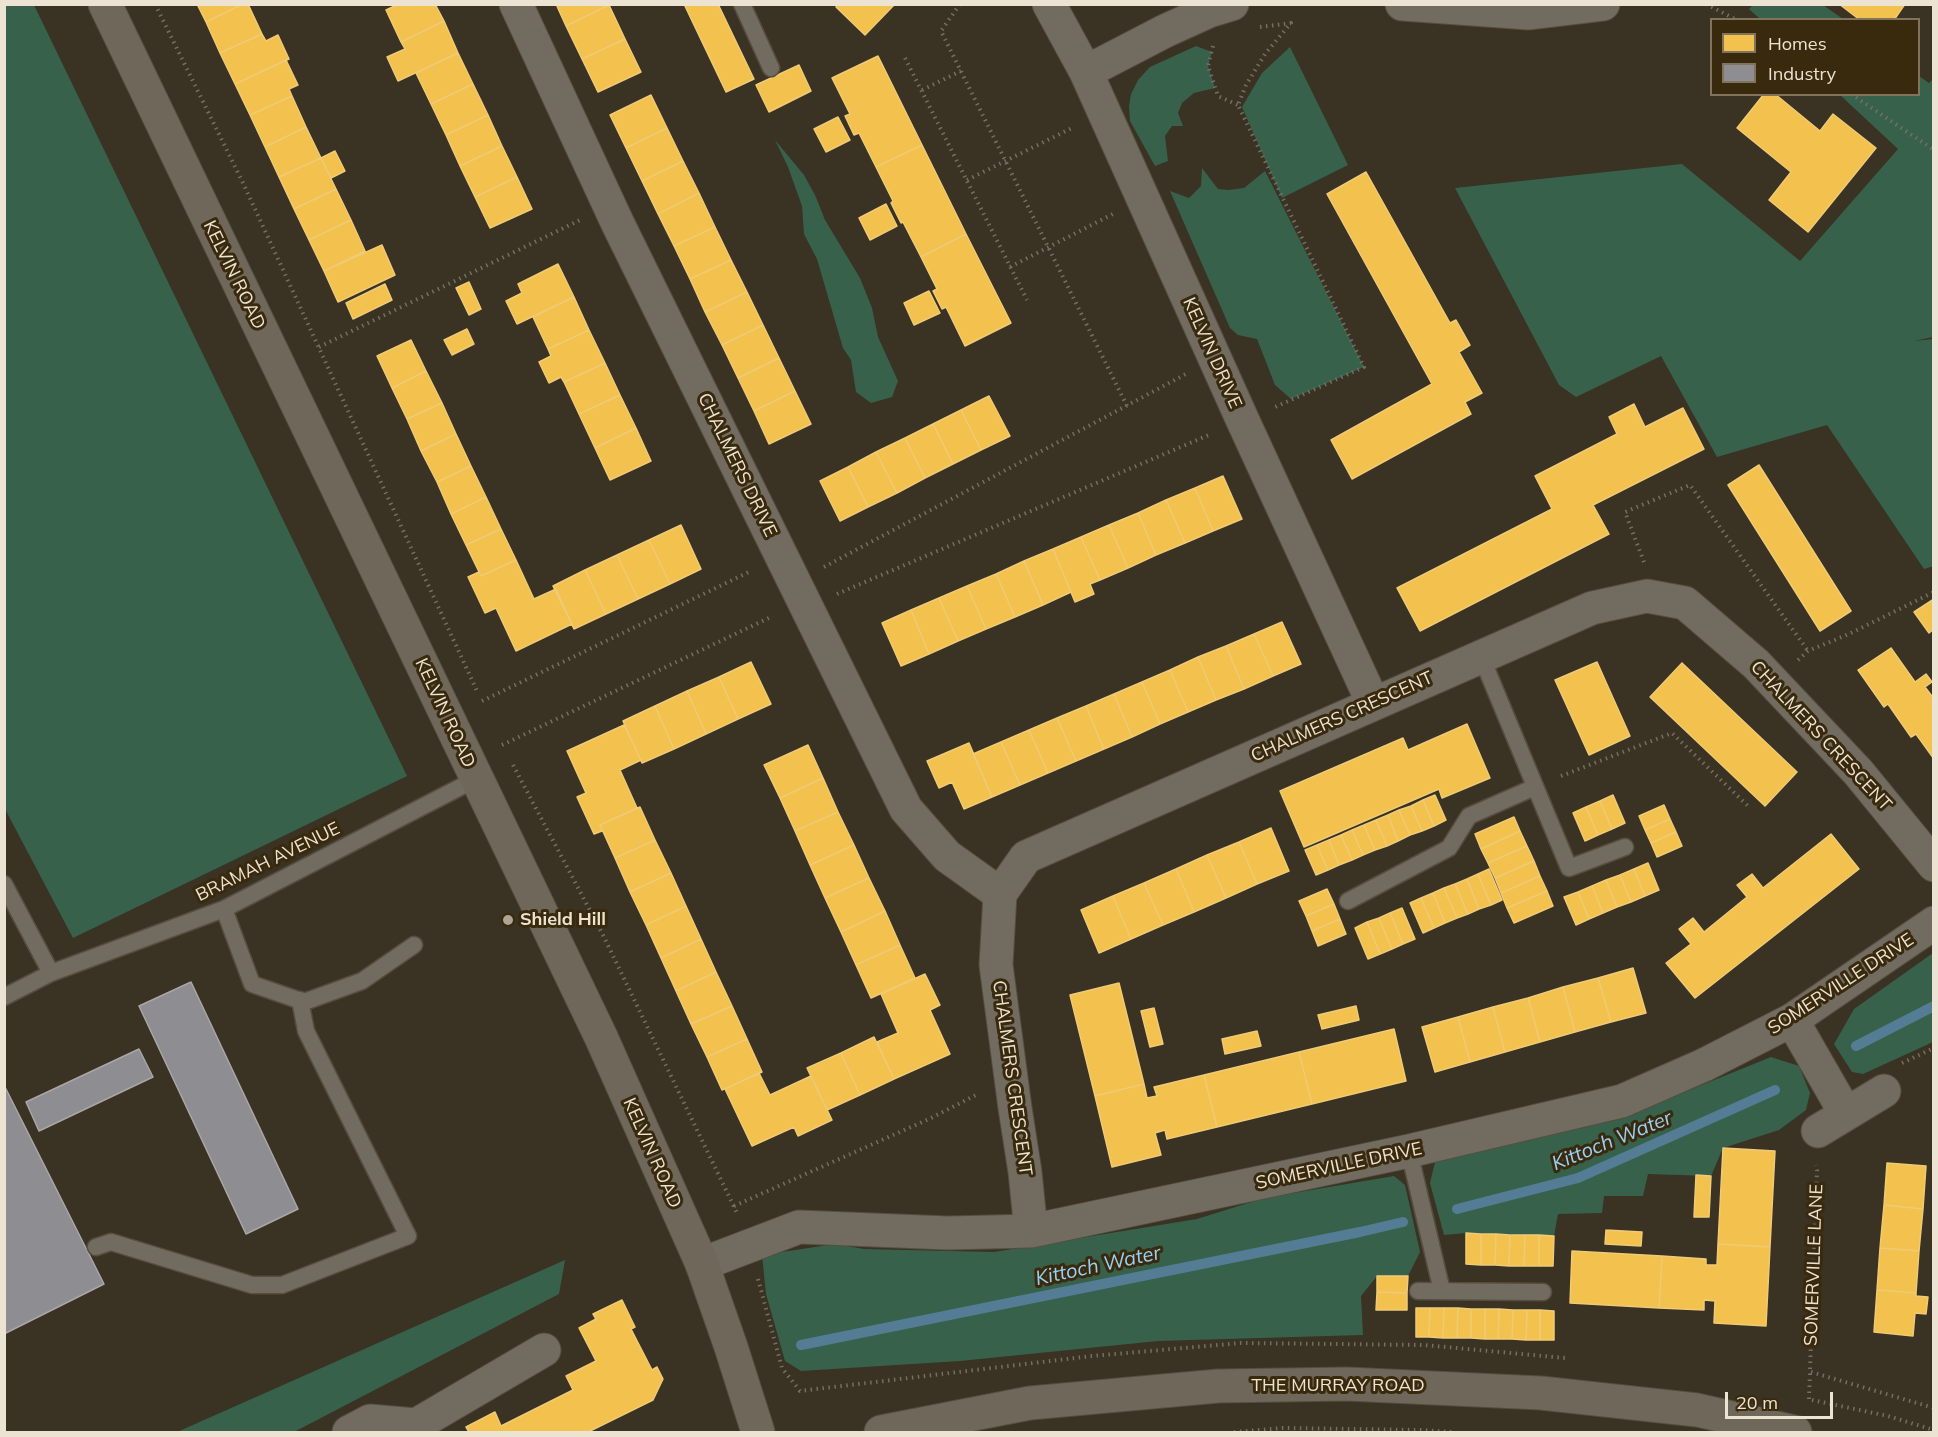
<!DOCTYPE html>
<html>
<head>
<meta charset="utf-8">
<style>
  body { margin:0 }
  #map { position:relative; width:1938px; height:1437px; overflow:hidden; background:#3a3222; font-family:Mulish,sans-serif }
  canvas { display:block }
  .frame { position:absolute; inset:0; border:6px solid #ede3d3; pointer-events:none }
  .legend { position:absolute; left:1710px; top:18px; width:210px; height:78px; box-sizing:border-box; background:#3a2a0d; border:2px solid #82745c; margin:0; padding:8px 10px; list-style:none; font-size:18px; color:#ede3d3 }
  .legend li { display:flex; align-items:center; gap:12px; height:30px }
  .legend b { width:30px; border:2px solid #82745c }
  .scale { position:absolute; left:1725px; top:1392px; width:108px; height:27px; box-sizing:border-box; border:3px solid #ede3d3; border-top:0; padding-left:8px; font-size:18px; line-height:21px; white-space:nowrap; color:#ede3d3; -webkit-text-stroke:4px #3a2a0d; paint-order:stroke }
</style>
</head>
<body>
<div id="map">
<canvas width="1938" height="1437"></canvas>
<div class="frame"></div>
<ul class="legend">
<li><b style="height:16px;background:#f2c14e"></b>Homes</li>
<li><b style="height:16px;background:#8d8d92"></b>Industry</li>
</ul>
<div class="scale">20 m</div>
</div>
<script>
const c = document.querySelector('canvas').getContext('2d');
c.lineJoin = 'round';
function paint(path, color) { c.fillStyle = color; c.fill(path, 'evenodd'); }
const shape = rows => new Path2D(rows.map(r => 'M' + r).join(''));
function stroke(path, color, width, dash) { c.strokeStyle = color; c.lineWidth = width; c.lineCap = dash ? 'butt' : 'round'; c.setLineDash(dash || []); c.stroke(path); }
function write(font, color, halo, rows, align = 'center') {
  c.font = font + ' Mulish,sans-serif'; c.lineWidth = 6; c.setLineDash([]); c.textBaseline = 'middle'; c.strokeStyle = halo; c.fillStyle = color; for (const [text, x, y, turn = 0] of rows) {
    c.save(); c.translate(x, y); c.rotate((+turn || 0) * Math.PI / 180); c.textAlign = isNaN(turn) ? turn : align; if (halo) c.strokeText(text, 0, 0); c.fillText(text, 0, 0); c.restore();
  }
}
paint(shape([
  [4,5,34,5,407,776,73,938,5,809],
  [1753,5,1823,5,1843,19,1760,19,1749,9],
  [1196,46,1212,52,1208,66,1215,88,1194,93,1182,103,1178,113,1183,126,1172,126,1165,136,1168,161,1155,166,1130,121,1129,106,1131,94,1138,80,1150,67],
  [1290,47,1348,165,1282,198,1242,107,1262,73],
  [1919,76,1929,83,1934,78,1933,337,1914,341,1933,339,1934,566,1924,569,1827,425,1717,457,1661,356,1576,397,1559,385,1455,188,1682,164,1800,261,1898,149,1840,95,1918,94],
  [775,140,804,175,815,195,825,220,860,278,872,308,878,337,898,381,892,397,871,403,856,392,851,360,843,348,817,259,804,234,802,206,788,167],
  [1202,168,1218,189,1228,190,1244,188,1265,171,1364,367,1291,399,1275,385,1257,339,1238,335,1230,328,1170,191,1189,198,1201,186],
  [1933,953,1933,1042,1863,1074,1852,1072,1834,1044,1854,1009],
  [1771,1057,1799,1066,1810,1093,1806,1110,1779,1130,1723,1148,1711,1176,1648,1174,1643,1196,1604,1196,1602,1213,1558,1214,1554,1236,1466,1233,1444,1235,1430,1183,1436,1158,1635,1112],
  [1394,1176,1405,1185,1420,1252,1408,1276,1377,1276,1361,1296,1363,1335,1158,1341,960,1361,801,1371,785,1361,766,1294,762,1255,835,1244,864,1249,994,1252,1197,1219,1264,1198],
  [565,1260,559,1294,294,1432,177,1432]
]), '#38614c');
const homes = shape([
  [197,4,243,4,206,22,197,4],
  [243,4,248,4,262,34,220,53,206,22,243,4],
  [399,4,435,4,444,21,401,42,386,10,399,4],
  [556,4,608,4,609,5,566,26,556,4],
  [684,4,718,4,754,79,726,92,684,4],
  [838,4,895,4,865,35,836,7,838,4],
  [1839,4,1905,4,1894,20,1860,20,1839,4],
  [609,5,625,39,582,59,566,26,609,5],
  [444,21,458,53,398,81,387,57,405,49,401,42,444,21],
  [262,34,266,41,278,35,289,59,235,84,220,53,262,34],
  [625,39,641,72,598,92,582,59,625,39],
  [458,53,473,84,431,104,416,73,458,53],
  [878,56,922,145,876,167,859,133,854,135,845,116,850,114,832,78,878,56],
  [286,60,298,85,289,89,292,96,250,115,235,84,286,60],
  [799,65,811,91,769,112,756,85,799,65],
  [473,84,488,115,446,135,431,104,473,84],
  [1764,94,1775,94,1820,131,1833,114,1876,148,1808,232,1769,200,1791,172,1737,128,1764,94],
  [651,95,667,128,626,148,610,115,651,95],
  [292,96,306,127,265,147,250,115,292,96],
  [488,115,502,146,460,166,446,135,488,115],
  [838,117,850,140,826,152,814,129,838,117],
  [306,127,321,158,279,177,265,147,306,127],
  [667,128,683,161,642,181,626,148,667,128],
  [922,145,966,234,921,257,903,222,901,223,891,203,893,201,876,167,922,145],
  [502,146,517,177,475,197,460,166,502,146],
  [335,151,345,171,331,178,321,158,335,151],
  [321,158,336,189,294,209,279,177,321,158],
  [683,161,699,193,658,214,642,181,683,161],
  [1366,172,1450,323,1456,320,1470,345,1459,352,1482,393,1465,402,1471,414,1352,479,1331,440,1432,384,1327,194,1366,172],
  [517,177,532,209,490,228,475,197,517,177],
  [336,189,351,220,309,240,294,209,336,189],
  [699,193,715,227,674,246,658,214,699,193],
  [886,204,897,226,870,240,859,218,886,204],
  [351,220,365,251,324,271,309,240,351,220],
  [715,227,731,260,690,279,674,246,715,227],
  [966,234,1011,323,965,346,946,307,942,309,933,291,937,289,921,257,966,234],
  [382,245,395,275,338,302,324,271,382,245],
  [731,260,747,292,705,312,690,279,731,260],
  [558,264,574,297,517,324,506,301,522,293,518,284,558,264],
  [469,282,481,309,469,315,456,288,469,282],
  [385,284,392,300,353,319,346,303,385,284],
  [929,291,940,313,914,325,904,303,929,291],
  [747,292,763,325,722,345,705,312,747,292],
  [574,297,589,330,548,349,533,317,574,297],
  [763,325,779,358,738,378,722,345,763,325],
  [467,329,474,344,452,355,444,340,467,329],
  [589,330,605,363,564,382,561,377,549,383,539,362,551,356,548,349,589,330],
  [411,340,426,371,392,388,377,356,411,340],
  [779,358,795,391,754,411,738,378,779,358],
  [605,363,620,395,579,414,564,382,605,363],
  [426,371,442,403,407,419,392,388,426,371],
  [795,391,811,424,769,444,754,411,795,391],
  [620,395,636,428,595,448,579,414,620,395],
  [989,396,1010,436,981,450,961,410,989,396],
  [442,403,456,434,421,451,407,419,442,403],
  [1634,404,1645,427,1683,408,1704,449,1593,505,1609,534,1420,631,1397,588,1552,509,1535,476,1617,434,1609,417,1634,404],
  [961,410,981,450,953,464,933,424,961,410],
  [933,424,953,464,925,478,905,438,933,424],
  [636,428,651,461,610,480,595,448,636,428],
  [456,434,471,466,437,482,421,451,456,434],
  [905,438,925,478,897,493,876,452,905,438],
  [876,452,897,493,868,507,848,467,876,452],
  [1759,465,1851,611,1820,631,1728,485,1759,465],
  [471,466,486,497,451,514,437,482,471,466],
  [848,467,868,507,840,521,820,481,848,467],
  [1223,476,1242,519,1213,531,1195,488,1223,476],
  [1195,488,1213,531,1185,543,1166,500,1195,488],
  [486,497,501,529,466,545,451,514,486,497],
  [1166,500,1185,543,1156,555,1138,513,1166,500],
  [1138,513,1156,555,1128,568,1109,525,1138,513],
  [681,525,701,569,670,584,649,540,681,525],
  [1109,525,1128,568,1100,580,1081,537,1109,525],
  [501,529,516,560,481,576,466,545,501,529],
  [1081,537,1100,580,1090,584,1094,594,1075,602,1053,549,1081,537],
  [649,540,670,584,638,599,617,555,649,540],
  [1053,549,1071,592,1043,605,1024,561,1053,549],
  [617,555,638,599,606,614,585,570,617,555],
  [516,560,534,599,556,589,572,624,516,651,496,608,485,613,468,577,479,572,481,576,516,560],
  [1024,561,1043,605,1015,617,996,574,1024,561],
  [585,570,606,614,574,629,553,586,585,570],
  [996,574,1015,617,986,629,967,586,996,574],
  [967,586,986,629,958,641,939,598,967,586],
  [939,598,958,641,929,654,911,610,939,598],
  [1934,599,1934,629,1929,633,1914,612,1934,599],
  [911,610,929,654,901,666,882,623,911,610],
  [1282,622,1301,664,1273,676,1254,634,1282,622],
  [1254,634,1273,676,1244,689,1226,646,1254,634],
  [1226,646,1244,689,1216,700,1198,657,1226,646],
  [1891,648,1915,682,1926,674,1932,682,1925,687,1934,699,1934,759,1916,734,1911,737,1888,704,1884,707,1858,670,1891,648],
  [1198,657,1216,700,1188,712,1170,670,1198,657],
  [751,662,771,704,738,719,719,677,751,662],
  [1597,662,1630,736,1589,755,1555,680,1597,662],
  [1682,663,1797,772,1765,806,1650,697,1682,663],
  [1170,670,1188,712,1160,724,1142,682,1170,670],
  [719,677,738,719,706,734,687,691,719,677],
  [1142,682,1160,724,1132,737,1114,694,1142,682],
  [687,691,706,734,674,749,655,706,687,691],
  [1114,694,1132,737,1104,749,1086,706,1114,694],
  [655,706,674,749,642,763,623,721,655,706],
  [1086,706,1104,749,1076,761,1057,718,1086,706],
  [1057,718,1076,761,1048,773,1029,730,1057,718],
  [1467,724,1490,778,1442,798,1439,789,1304,847,1280,791,1403,738,1408,750,1467,724],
  [624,725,641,760,620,770,637,808,600,825,602,831,594,834,577,797,586,793,567,751,624,725],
  [1029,730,1048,773,1020,785,1001,742,1029,730],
  [1001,742,1020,785,992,797,973,754,1001,742],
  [969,743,992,797,964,809,952,782,939,788,927,761,969,743],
  [808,745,823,778,780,798,764,765,808,745],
  [823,778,838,812,795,831,780,798,823,778],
  [1435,795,1446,820,1434,826,1423,800,1435,795],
  [1613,795,1625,823,1612,829,1600,801,1613,795],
  [1423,800,1434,826,1422,831,1411,806,1423,800],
  [1600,801,1612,829,1598,835,1586,807,1600,801],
  [1664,805,1670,819,1645,830,1639,816,1664,805],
  [1411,806,1422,831,1410,835,1399,810,1411,806],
  [640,807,655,840,615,858,600,825,640,807],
  [1586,807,1598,835,1585,841,1573,813,1586,807],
  [1399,810,1410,835,1398,841,1388,815,1399,810],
  [838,812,854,845,810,865,795,831,838,812],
  [1388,815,1398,841,1387,846,1376,820,1388,815],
  [1514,817,1520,831,1481,849,1475,834,1514,817],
  [1670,819,1676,832,1651,843,1645,830,1670,819],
  [1376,820,1387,846,1375,850,1364,825,1376,820],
  [1364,825,1375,850,1363,855,1352,830,1364,825],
  [1271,828,1289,871,1257,884,1239,842,1271,828],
  [1352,830,1363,855,1352,860,1341,835,1352,830],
  [1520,831,1527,846,1488,863,1481,849,1520,831],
  [1676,832,1682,846,1657,857,1651,843,1676,832],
  [1831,834,1859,869,1695,998,1666,963,1691,944,1679,929,1693,918,1704,932,1747,897,1737,885,1752,874,1763,888,1831,834],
  [1341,835,1352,860,1339,865,1329,840,1341,835],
  [655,840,671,873,630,892,615,858,655,840],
  [1329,840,1339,865,1328,870,1317,845,1329,840],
  [1239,842,1257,884,1226,898,1207,855,1239,842],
  [854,845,869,878,825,898,810,865,854,845],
  [1317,845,1328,870,1316,875,1305,850,1317,845],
  [1527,846,1534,861,1495,878,1488,863,1527,846],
  [1207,855,1226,898,1194,912,1176,869,1207,855],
  [1534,861,1540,876,1501,893,1495,878,1534,861],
  [1648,863,1659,890,1645,896,1634,869,1648,863],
  [1176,869,1194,912,1163,925,1144,883,1176,869],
  [1489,869,1502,900,1491,905,1478,874,1489,869],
  [1634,869,1645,896,1631,902,1620,875,1634,869],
  [671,873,686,906,646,925,630,892,671,873],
  [1478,874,1491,905,1479,909,1467,879,1478,874],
  [1620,875,1631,902,1617,907,1606,880,1620,875],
  [1540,876,1547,891,1507,908,1501,893,1540,876],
  [869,878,885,911,841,932,825,898,869,878],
  [1467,879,1479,909,1468,914,1455,884,1467,879],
  [1606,880,1617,907,1603,913,1592,886,1606,880],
  [1144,883,1163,925,1131,939,1113,896,1144,883],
  [1455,884,1468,914,1457,918,1444,888,1455,884],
  [1592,886,1603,913,1589,919,1578,892,1592,886],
  [1444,888,1457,918,1445,923,1433,893,1444,888],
  [1327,889,1334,904,1306,916,1299,901,1327,889],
  [1547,891,1553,906,1514,923,1507,908,1547,891],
  [1578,892,1589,919,1576,925,1564,897,1578,892],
  [1433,893,1445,923,1434,928,1421,898,1433,893],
  [1113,896,1131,939,1099,953,1081,910,1113,896],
  [1421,898,1434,928,1423,933,1410,903,1421,898],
  [1334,904,1340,919,1312,931,1306,916,1334,904],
  [686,906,701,939,661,958,646,925,686,906],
  [1402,908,1415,939,1403,944,1390,913,1402,908],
  [885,911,900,945,856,965,841,932,885,911],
  [1390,913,1403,944,1392,949,1379,918,1390,913],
  [1379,918,1392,949,1380,954,1367,922,1379,918],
  [1340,919,1346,934,1318,946,1312,931,1340,919],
  [1367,922,1380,954,1368,959,1355,928,1367,922],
  [701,939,716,972,676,991,661,958,701,939],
  [900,945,915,978,871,998,856,965,900,945],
  [1633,968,1646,1013,1611,1022,1598,978,1633,968],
  [716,972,732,1006,691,1024,676,991,716,972],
  [925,974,940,1005,930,1010,950,1054,894,1079,877,1042,898,1033,881,994,925,974],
  [1598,978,1611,1022,1575,1032,1563,987,1598,978],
  [1119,983,1144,1084,1095,1096,1070,995,1119,983],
  [1563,987,1575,1032,1540,1042,1528,998,1563,987],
  [1528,998,1540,1042,1505,1052,1493,1007,1528,998],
  [732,1006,747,1039,707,1057,691,1024,732,1006],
  [1356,1006,1359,1020,1322,1029,1318,1015,1356,1006],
  [1493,1007,1505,1052,1470,1062,1458,1017,1493,1007],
  [1154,1008,1163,1044,1150,1047,1141,1011,1154,1008],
  [1458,1017,1470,1062,1435,1072,1422,1027,1458,1017],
  [1394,1029,1406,1081,1312,1104,1299,1052,1394,1029],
  [1257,1031,1261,1046,1225,1054,1222,1039,1257,1031],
  [874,1037,894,1079,860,1095,841,1053,874,1037],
  [747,1039,762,1072,722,1090,707,1057,747,1039],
  [1299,1052,1312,1104,1217,1127,1204,1075,1299,1052],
  [841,1053,860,1095,827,1110,807,1068,841,1053],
  [759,1073,770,1095,811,1076,832,1120,798,1136,794,1127,752,1146,725,1089,759,1073],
  [1204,1075,1217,1127,1167,1139,1165,1130,1155,1133,1161,1155,1112,1167,1095,1096,1144,1084,1147,1098,1157,1096,1154,1087,1204,1075],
  [1723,1148,1775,1151,1770,1247,1718,1244,1723,1148],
  [1887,1163,1926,1166,1923,1209,1884,1205,1887,1163],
  [1696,1175,1711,1176,1709,1217,1694,1217,1696,1175],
  [1884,1205,1923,1209,1919,1251,1880,1248,1884,1205],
  [1606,1230,1642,1232,1641,1246,1605,1244,1606,1230],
  [1466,1233,1481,1234,1481,1265,1466,1264,1466,1233],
  [1481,1234,1496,1234,1495,1265,1481,1265,1481,1234],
  [1496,1234,1510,1235,1509,1266,1495,1265,1496,1234],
  [1510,1235,1525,1235,1524,1266,1509,1266,1510,1235],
  [1525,1235,1539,1235,1539,1266,1524,1266,1525,1235],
  [1539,1235,1554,1236,1553,1266,1539,1266,1539,1235],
  [1718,1244,1770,1247,1766,1326,1714,1323,1715,1301,1704,1300,1704,1310,1659,1308,1662,1256,1706,1259,1706,1265,1717,1265,1718,1244],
  [1880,1248,1919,1251,1916,1293,1877,1290,1880,1248],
  [1572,1251,1662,1256,1659,1308,1570,1303,1572,1251],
  [1377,1276,1408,1276,1407,1293,1377,1292,1377,1276],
  [1877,1290,1916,1293,1916,1296,1928,1297,1926,1314,1915,1313,1913,1336,1874,1332,1877,1290],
  [1377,1292,1407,1293,1407,1310,1376,1310,1377,1292],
  [622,1300,635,1327,631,1329,652,1370,657,1367,663,1379,653,1400,588,1432,469,1432,466,1427,495,1412,501,1426,573,1390,566,1376,596,1361,579,1328,596,1319,593,1314,622,1300],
  [1416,1308,1430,1308,1429,1337,1416,1337,1416,1308],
  [1430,1308,1444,1308,1443,1338,1429,1337,1430,1308],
  [1444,1308,1458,1308,1457,1338,1443,1338,1444,1308],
  [1458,1308,1471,1309,1471,1338,1457,1338,1458,1308],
  [1471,1309,1485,1309,1485,1339,1471,1338,1471,1309],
  [1485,1309,1499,1309,1498,1339,1485,1339,1485,1309],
  [1499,1309,1513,1310,1512,1339,1498,1339,1499,1309],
  [1513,1310,1527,1310,1526,1340,1512,1339,1513,1310],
  [1527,1310,1540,1310,1540,1340,1526,1340,1527,1310],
  [1540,1310,1554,1311,1554,1340,1540,1340,1540,1310]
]);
paint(homes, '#f2c14e');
stroke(homes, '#f0cb76', 1.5);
const industry = shape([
  [191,982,298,1209,246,1234,139,1006,191,982],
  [139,1049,153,1077,39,1131,26,1102,139,1049],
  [4,1085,104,1284,4,1334,4,1085]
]);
paint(industry, '#8d8d92');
stroke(industry, '#aaa7a6', 1.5);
stroke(shape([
  [1856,1046,1934,1006],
  [1457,1209,1578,1178,1775,1090],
  [801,1345,1360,1232,1403,1222]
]), '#547d95', 10);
const lane = shape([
  [742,4,771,68],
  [1481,656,1569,868,1625,847],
  [4,884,51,973],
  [1348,901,1449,848,1469,816,1535,787],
  [224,909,252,984,304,1002,362,981,414,945],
  [4,997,51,973,224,909,476,779],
  [1409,1151,1442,1291],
  [96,1247,111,1242,252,1285,282,1285,408,1236,306,1031,300,1000],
  [1418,1291,1543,1292]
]);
const street = shape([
  [516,4,617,222,906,809,947,856,1000,894],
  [1049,4,1086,72,1243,421,1373,703],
  [1402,4,1528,13,1603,4],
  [1086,72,1165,31,1209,11,1232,4],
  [1792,1020,1846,1114],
  [1818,1131,1884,1091],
  [1031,1231,1025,1172,1015,1108,996,965,1000,894,1026,857,1592,608,1647,596,1685,603,1756,664,1858,772,1934,865],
  [702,1264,799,1227,948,1233,1031,1231,1409,1151,1622,1101,1704,1065,1792,1020,1934,923],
  [349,1432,370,1421,416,1425,544,1350]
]);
const secondary = shape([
  [105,4,601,1037,702,1264,731,1347,758,1432],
  [881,1432,1030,1403,1218,1386,1347,1384,1541,1393,1697,1410,1795,1432]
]);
stroke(lane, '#554d40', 19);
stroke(street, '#554d40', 35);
stroke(secondary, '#554d40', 35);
stroke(shape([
  [155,4,243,183,477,691],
  [960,4,941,31,1127,406],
  [1706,4,1737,20],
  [1260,27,1291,23,1265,54,1246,85,1238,105,1364,367,1273,408],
  [1213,46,1208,66,1218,96,1238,105],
  [905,58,1027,300],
  [922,90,961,71],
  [1851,94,1934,150],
  [967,180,1074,127],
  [1010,267,1113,214],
  [319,347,580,220],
  [1644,562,1625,512,1690,485,1808,651],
  [824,567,1186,374],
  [837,594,1211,434],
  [1798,660,1808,651,1849,634,1934,592],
  [482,701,751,571],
  [502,745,773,616],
  [513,765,603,935,738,1215],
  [1561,776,1672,733,1749,807],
  [1902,1063,1934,1048],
  [734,1206,929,1119,978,1094],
  [758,1279,782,1368,800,1391,1092,1356,1241,1343,1424,1345,1565,1358],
  [1811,1372,1934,1408],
  [1809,1399,1817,1170,1816,1165],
  [1812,1400,1888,1416,1934,1430],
  [1234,1432,1283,1428,1421,1430,1452,1432]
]), '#756e64', 4, [1.5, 4.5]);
stroke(lane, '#716b60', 16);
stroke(street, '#716b60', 33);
stroke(secondary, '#70675b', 33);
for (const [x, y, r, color] of [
  [508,920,6,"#aea595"]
]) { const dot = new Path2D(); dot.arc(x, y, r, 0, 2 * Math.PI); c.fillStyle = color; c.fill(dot); stroke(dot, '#3a2a0d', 2); }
write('18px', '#ede3d3', '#3a2a0d', [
  ["KELVIN ROAD",234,275,64],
  ["KELVIN DRIVE",1212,353,66],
  ["CHALMERS DRIVE",737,465,64],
  ["KELVIN ROAD",445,713,65],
  ["CHALMERS CRESCENT",1342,717,-24],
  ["CHALMERS CRESCENT",1821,736,47],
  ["BRAMAH AVENUE",268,862,-26],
  ["SOMERVILLE DRIVE",1841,984,-33],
  ["CHALMERS CRESCENT",1012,1078,82],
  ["KELVIN ROAD",652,1153,66],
  ["SOMERVILLE DRIVE",1339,1166,-12],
  ["SOMERVILLE LANE",1814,1265,-88],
  ["THE MURRAY ROAD",1338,1386]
]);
write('bold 18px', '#ede3d3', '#3a2a0d', [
  ["Shield Hill",520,920]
], 'left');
write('italic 20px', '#99d0f5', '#3a2a0d', [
  ["Kittoch Water",1612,1141,-22],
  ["Kittoch Water",1098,1266,-12]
]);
</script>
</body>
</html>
